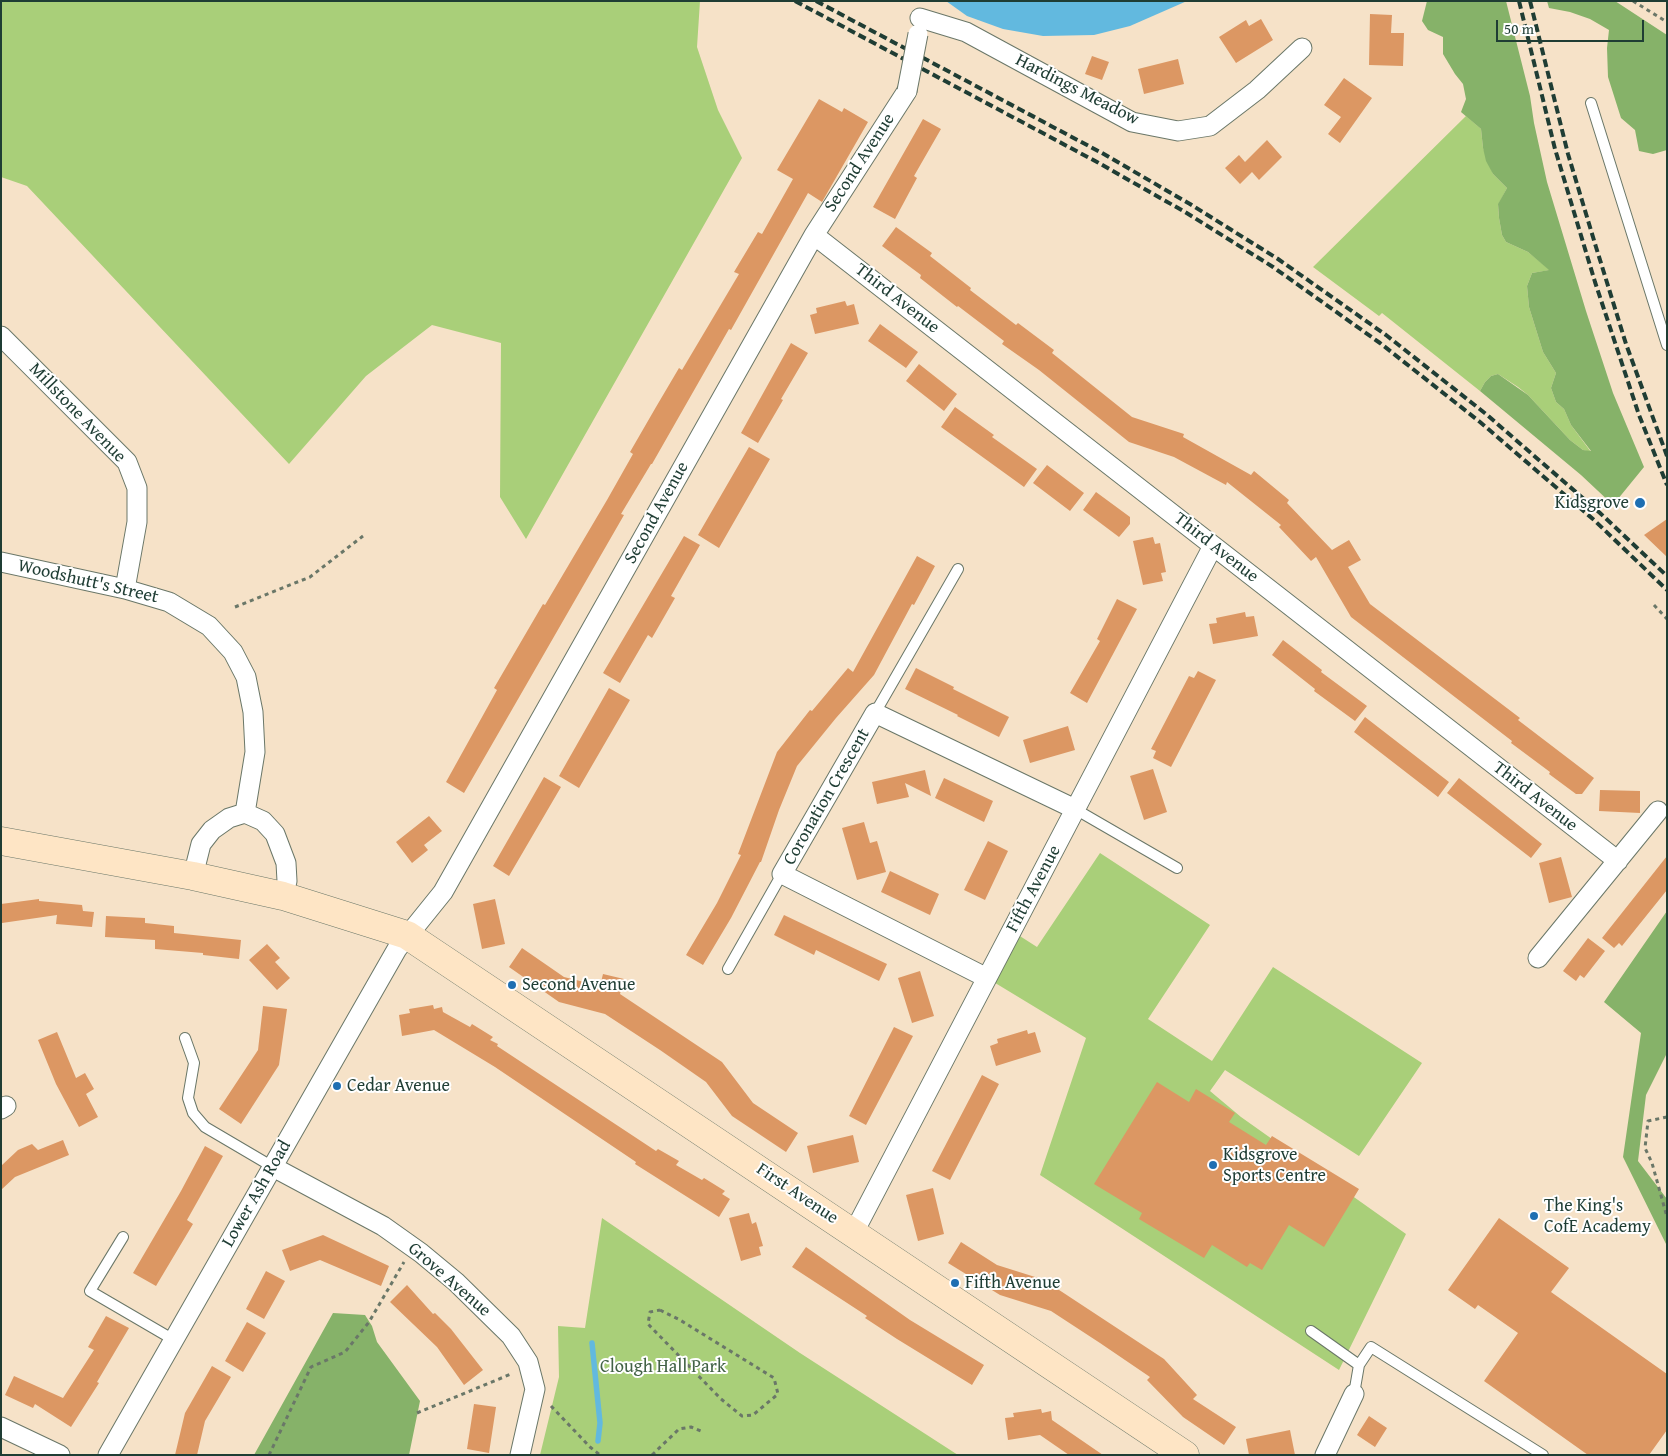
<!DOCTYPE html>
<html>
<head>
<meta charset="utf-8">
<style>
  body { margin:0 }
  #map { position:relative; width:1668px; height:1456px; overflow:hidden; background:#f6e2c8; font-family:"Gentium Book Plus",serif }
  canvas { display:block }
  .frame { position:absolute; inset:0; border:2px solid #1f3d34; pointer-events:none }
  .scale { position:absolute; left:1496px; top:20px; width:148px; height:22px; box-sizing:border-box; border:2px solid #1f3d34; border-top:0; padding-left:6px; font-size:15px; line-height:18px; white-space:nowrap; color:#1f3d34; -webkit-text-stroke:4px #fff; paint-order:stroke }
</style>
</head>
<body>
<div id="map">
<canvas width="1668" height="1456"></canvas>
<div class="frame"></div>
<div class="scale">50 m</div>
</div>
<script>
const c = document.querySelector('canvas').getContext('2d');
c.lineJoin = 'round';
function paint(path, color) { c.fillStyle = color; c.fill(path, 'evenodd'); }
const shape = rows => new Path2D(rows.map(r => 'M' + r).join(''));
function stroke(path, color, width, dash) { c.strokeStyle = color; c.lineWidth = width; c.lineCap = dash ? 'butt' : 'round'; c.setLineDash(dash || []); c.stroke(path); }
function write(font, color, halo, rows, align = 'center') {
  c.font = font + ' "Gentium Book Plus",serif'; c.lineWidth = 4; c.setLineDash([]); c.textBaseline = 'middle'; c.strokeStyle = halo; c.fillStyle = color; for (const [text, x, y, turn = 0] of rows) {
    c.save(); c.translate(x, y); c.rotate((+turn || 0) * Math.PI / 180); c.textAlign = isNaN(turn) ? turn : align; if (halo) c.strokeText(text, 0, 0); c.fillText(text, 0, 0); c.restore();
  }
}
paint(shape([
  [1,1,700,1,697,47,718,110,742,158,526,539,500,497,501,343,432,325,366,376,289,464,27,186,1,177],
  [1466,116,1481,129,1483,148,1493,174,1507,188,1498,205,1499,218,1502,235,1506,242,1528,252,1550,270,1532,273,1527,286,1529,307,1543,352,1556,373,1551,388,1556,402,1564,409,1571,425,1591,452,1583,450,1570,440,1528,395,1518,387,1498,374,1491,376,1485,382,1480,391,1382,313,1379,316,1313,267],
  [1100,853,1210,925,1148,1019,1212,1061,1273,967,1422,1063,1359,1156,1225,1070,1210,1091,1241,1117,1406,1234,1339,1370,1040,1175,1086,1038,987,978,1012,931,1037,947],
  [602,1218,800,1353,958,1455,540,1455,559,1377,558,1326,585,1328]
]), '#a9cf79');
paint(shape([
  [1427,1,1506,1,1530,96,1534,123,1547,182,1586,311,1613,393,1644,467,1613,505,1581,475,1480,391,1485,382,1491,376,1498,374,1528,395,1570,440,1583,450,1591,451,1571,425,1564,409,1556,402,1551,388,1556,373,1543,352,1529,307,1527,286,1532,273,1549,270,1528,252,1506,242,1502,235,1499,218,1498,204,1507,188,1493,174,1486,161,1483,148,1481,129,1461,112,1466,99,1463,84,1455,74,1443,54,1443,37,1428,30,1422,21],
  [1547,1,1615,1,1667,35,1667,150,1653,154,1639,151,1635,130,1621,118,1608,77,1607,48,1609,30,1590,19,1570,12,1549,8],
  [1667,911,1667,1053,1646,1095,1638,1161,1667,1199,1667,1246,1623,1157,1641,1033,1604,1002],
  [333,1313,365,1315,372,1326,377,1342,420,1401,409,1455,254,1455]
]), '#86b269');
paint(shape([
  [946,1,1187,1,1130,26,1094,35,1043,36,1003,29,967,16]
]), '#62b9df');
stroke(shape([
  [592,1343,600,1423,598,1441]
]), '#62b9df', 5.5);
paint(shape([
  [1370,14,1392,15,1391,33,1404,33,1403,66,1369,65],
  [1261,19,1273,40,1236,63,1219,37,1246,20,1249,26],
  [1092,56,1109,62,1102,80,1085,74],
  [1178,59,1184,84,1144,94,1138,69],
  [1344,78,1372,98,1340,143,1328,134,1341,117,1324,105],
  [819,99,842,112,844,108,868,122,822,202,808,193,731,330,729,329,652,464,651,464,621,514,624,515,464,793,446,782,497,690,494,688,543,604,545,605,607,500,633,454,630,452,656,407,679,368,682,370,739,274,734,272,758,232,762,234,793,179,777,170],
  [923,119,941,129,914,176,917,178,895,219,873,207],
  [1267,140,1282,157,1259,180,1252,172,1240,184,1225,168,1239,155,1245,162],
  [896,227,932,253,930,256,971,288,970,290,1016,325,1018,323,1054,350,1052,353,1132,417,1184,434,1183,437,1251,475,1254,471,1289,500,1287,503,1332,550,1349,540,1361,560,1348,567,1370,604,1520,718,1518,720,1594,778,1582,794,1576,794,1549,774,1550,772,1511,743,1512,741,1351,617,1316,557,1311,561,1279,527,1281,525,1227,482,1226,485,1174,457,1129,442,1039,370,1002,344,1004,341,958,306,957,307,920,278,921,275,882,246],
  [845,301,847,306,854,304,859,324,815,334,810,315,817,313,816,308],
  [880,324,918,352,906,368,868,341],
  [791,343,808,353,781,399,783,400,758,443,741,433],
  [919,364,957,394,944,411,906,381],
  [955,407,994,435,992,437,1037,469,1024,487,941,427],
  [749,447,770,459,719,548,698,535],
  [1047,465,1084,493,1070,511,1033,483],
  [1096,492,1130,517,1130,524,1119,537,1083,510],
  [1667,519,1667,557,1644,535],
  [684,536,700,545,671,596,675,598,652,638,648,635,620,683,603,673],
  [1153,537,1155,544,1160,543,1166,572,1161,573,1163,581,1143,585,1133,541],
  [917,556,935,566,914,605,912,604,874,675,836,718,797,766,779,810,761,862,760,862,731,918,703,965,686,955,717,903,741,855,738,854,777,752,810,710,812,711,848,668,853,672],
  [1117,599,1137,609,1087,703,1070,693,1100,641,1097,639],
  [1245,612,1246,617,1254,616,1258,636,1213,644,1209,624,1217,623,1216,618],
  [1283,640,1322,670,1321,672,1367,706,1355,721,1314,691,1315,689,1272,655],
  [916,668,954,687,953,689,1009,717,999,737,957,716,958,715,905,689],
  [1198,671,1216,680,1171,767,1153,758,1156,751,1151,749,1189,676,1194,678],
  [609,688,630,700,579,788,559,776],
  [1365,717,1449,782,1438,797,1354,732],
  [1068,726,1075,750,1030,763,1023,740],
  [1153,769,1167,812,1144,820,1130,776],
  [925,770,931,796,905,783,909,797,877,804,872,782],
  [544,777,561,787,509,876,493,866],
  [944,778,993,801,984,822,935,798],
  [1459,778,1542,844,1531,858,1447,793],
  [1600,790,1640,791,1640,813,1599,811],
  [429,816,442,831,424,845,428,850,412,863,396,842],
  [864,822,870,843,877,841,886,872,857,880,842,828],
  [988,841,1008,851,985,900,964,890],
  [1667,856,1667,890,1622,946,1619,943,1614,948,1602,938],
  [1561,857,1572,897,1549,903,1539,863],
  [890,871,939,894,930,915,881,892],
  [39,899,39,901,82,905,83,911,94,912,92,927,56,924,57,915,2,923,1,904],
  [495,899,505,944,482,949,473,904],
  [784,915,887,964,879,981,816,950,814,955,774,935],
  [106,916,145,918,145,923,174,926,174,933,241,940,239,959,203,955,203,953,155,949,155,940,105,937],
  [1588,938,1605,951,1584,978,1580,975,1576,981,1563,971],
  [267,944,280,958,275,962,290,978,277,990,249,960],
  [522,948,564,977,600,986,603,974,624,979,620,994,722,1062,753,1103,798,1133,786,1152,732,1116,706,1082,660,1050,605,1014,559,1002,509,967],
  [920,971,934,1016,912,1023,898,978],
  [433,1005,434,1009,442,1007,443,1012,470,1027,472,1024,493,1037,490,1040,498,1044,497,1046,656,1151,658,1149,679,1161,676,1165,702,1180,704,1178,725,1191,722,1194,730,1199,719,1217,635,1164,636,1162,495,1067,434,1030,402,1036,399,1015,410,1013,409,1009],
  [263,1006,287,1009,279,1065,241,1124,219,1109,258,1050],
  [894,1027,913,1036,866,1125,849,1116],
  [1027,1030,1028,1034,1035,1032,1041,1052,996,1066,990,1046,998,1043,997,1039],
  [57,1032,76,1078,85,1073,94,1089,86,1094,98,1117,79,1127,56,1084,38,1040],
  [982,1075,999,1084,950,1180,932,1171],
  [1157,1082,1189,1102,1196,1089,1235,1113,1229,1122,1266,1145,1272,1136,1359,1189,1324,1247,1289,1225,1262,1270,1250,1263,1247,1267,1212,1245,1204,1258,1139,1219,1142,1213,1094,1184],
  [853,1135,859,1162,813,1173,807,1146],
  [63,1140,69,1155,15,1177,1,1190,1,1166,18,1150,32,1144,38,1150],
  [205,1146,223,1156,187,1220,193,1224,156,1286,133,1273,181,1191],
  [933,1188,944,1234,918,1241,906,1195],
  [749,1213,752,1224,756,1222,763,1246,759,1247,761,1255,741,1261,729,1218],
  [1499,1218,1569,1268,1551,1292,1667,1374,1667,1430,1649,1455,1588,1455,1484,1381,1518,1333,1478,1305,1475,1309,1448,1290],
  [323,1235,389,1266,381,1286,320,1260,290,1271,282,1250],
  [961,1242,997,1265,1051,1282,1050,1284,1164,1359,1197,1395,1193,1399,1236,1427,1224,1445,1183,1417,1147,1380,1150,1377,1100,1343,1051,1311,1000,1295,948,1263],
  [806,1247,910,1320,984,1365,972,1385,897,1339,865,1318,867,1316,792,1267],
  [266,1271,285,1281,264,1319,246,1309],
  [407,1285,433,1314,435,1313,451,1329,483,1370,464,1385,437,1347,390,1302],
  [106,1316,129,1328,97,1382,99,1383,71,1427,35,1404,33,1408,5,1395,14,1376,63,1398,94,1350,88,1347],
  [247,1322,266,1333,243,1372,225,1361],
  [212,1366,231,1377,205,1421,197,1455,175,1455,185,1413],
  [474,1404,496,1407,489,1453,467,1449],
  [1041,1409,1042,1413,1051,1411,1052,1420,1103,1455,1069,1455,1040,1435,1008,1440,1005,1418,1014,1417,1013,1413],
  [1369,1416,1387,1428,1375,1447,1357,1435],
  [1290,1430,1295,1455,1249,1455,1246,1439]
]), '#dc9763');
const lane = shape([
  [1591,103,1667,345],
  [875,713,958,569],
  [1075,809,1177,868],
  [728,969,782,874],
  [185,1038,194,1063,188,1098,193,1113,205,1127,273,1167],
  [123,1237,90,1291,174,1340],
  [1311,1331,1359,1365],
  [1354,1394,1359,1365,1371,1347,1543,1455]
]);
const street = shape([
  [920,18,966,32,1132,122,1178,131,1210,126,1257,90,1302,48],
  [814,235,1618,861],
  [1,336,127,462,137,488,137,522,125,589],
  [1,562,125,589,169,602,209,626,233,652,246,677,253,712,255,752,245,813,229,818,212,830,201,844,193,876],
  [245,813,263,821,275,834,286,863,287,881,283,896],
  [1538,958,1658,811],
  [987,978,782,874,875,713,1075,809],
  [1,1109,6,1106],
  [273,1167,383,1226,421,1253,456,1282,511,1336,528,1362,535,1389,520,1455],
  [854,1232,1213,546],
  [1,1427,60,1455],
  [108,1455,397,949,443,892,814,235,907,91],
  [1325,1455,1354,1394]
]);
const secondary = shape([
  [1,841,193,876,283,896,407,935,1185,1455]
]);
stroke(lane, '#6a7768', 12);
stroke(street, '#6a7768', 21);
stroke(secondary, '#6a7768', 29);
stroke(shape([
  [1633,1,1667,22],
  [1654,605,1667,619],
  [235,607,310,577,363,536],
  [1667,1117,1648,1121,1645,1148,1652,1163,1667,1217],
  [660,1310,680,1320,774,1378,778,1394,753,1415,742,1416,721,1399,648,1324,650,1312,660,1310],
  [551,1406,590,1447,600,1455],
  [417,1413,511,1374],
  [269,1455,311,1367,345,1352,369,1322,404,1262],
  [652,1455,679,1429,691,1427,703,1432]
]), '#6a7768', 3, [4, 4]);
stroke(lane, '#fff', 10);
stroke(street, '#fff', 19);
stroke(secondary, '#fee5c5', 28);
stroke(shape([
  [795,1,1097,162,1185,212,1273,267,1380,343,1480,422,1594,520,1667,590],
  [816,1,1102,153,1190,204,1278,259,1386,335,1486,414,1600,513,1667,576],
  [1519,1,1555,149,1595,282,1639,415,1667,485],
  [1530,1,1568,154,1596,247,1626,344,1667,456]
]), '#1f3d34', 4, [8, 4]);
const streetBridge = shape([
  [907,91,918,34]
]);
stroke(streetBridge, '#6a7768', 21, []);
stroke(streetBridge, '#fff', 19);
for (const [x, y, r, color] of [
  [1640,503,6,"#1f6fb2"],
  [512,985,5,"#1f6fb2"],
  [337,1086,5,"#1f6fb2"],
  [1213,1165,5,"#1f6fb2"],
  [1534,1216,5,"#1f6fb2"],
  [955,1283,5,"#1f6fb2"]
]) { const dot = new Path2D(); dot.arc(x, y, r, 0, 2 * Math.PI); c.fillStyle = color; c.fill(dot); stroke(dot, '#fff', 2); }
write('18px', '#1f3d34', '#fff', [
  ["Hardings Meadow",1077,90,27],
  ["Second Avenue",860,163,-57],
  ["Third Avenue",897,299,38],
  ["Millstone Avenue",77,413,46],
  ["Second Avenue",657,513,-61],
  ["Third Avenue",1216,548,38],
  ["Woodshutt's Street",88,582,13],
  ["Coronation Crescent",827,797,-60],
  ["Third Avenue",1535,797,38],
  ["Fifth Avenue",1034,889,-62],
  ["Lower Ash Road",257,1194,-60],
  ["First Avenue",797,1194,34],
  ["Grove Avenue",449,1280,41]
]);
write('18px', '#1f3d34', '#fff', [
  ["Kidsgrove",1629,503,"right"],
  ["Second Avenue",522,985],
  ["Cedar Avenue",347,1086],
  ["Kidsgrove",1223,1155],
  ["Sports Centre",1223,1176],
  ["The King's",1544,1206],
  ["CofE Academy",1544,1227],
  ["Fifth Avenue",965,1283]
], 'left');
write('18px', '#426245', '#fff', [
  ["Clough Hall Park",663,1367]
]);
</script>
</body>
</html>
